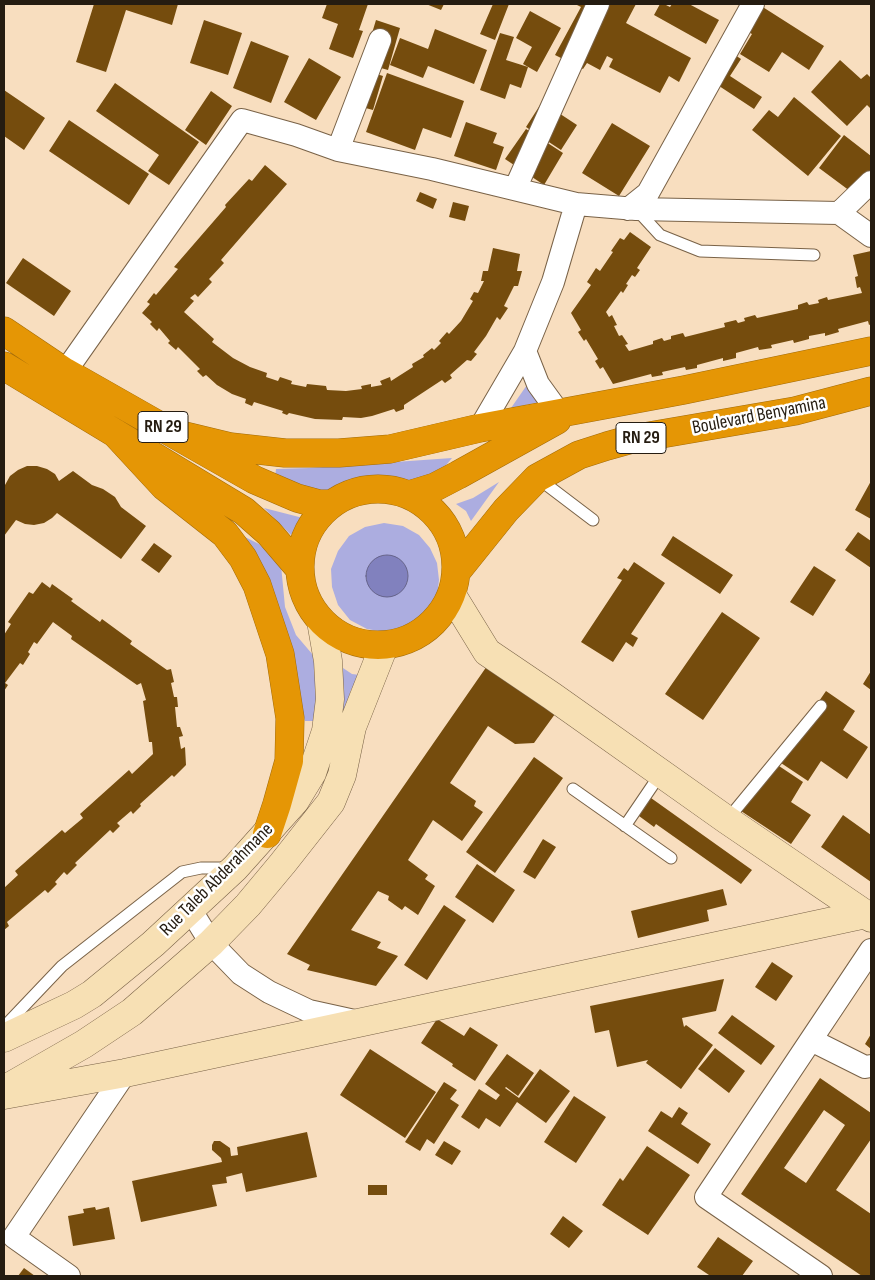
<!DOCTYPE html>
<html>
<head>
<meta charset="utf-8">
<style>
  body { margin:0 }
  #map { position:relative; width:875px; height:1280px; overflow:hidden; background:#f8debf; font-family:"Sofia Sans Condensed",sans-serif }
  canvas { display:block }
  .frame { position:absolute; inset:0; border:5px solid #251c11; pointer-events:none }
</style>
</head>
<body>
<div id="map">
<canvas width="875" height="1280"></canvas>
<div class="frame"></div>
</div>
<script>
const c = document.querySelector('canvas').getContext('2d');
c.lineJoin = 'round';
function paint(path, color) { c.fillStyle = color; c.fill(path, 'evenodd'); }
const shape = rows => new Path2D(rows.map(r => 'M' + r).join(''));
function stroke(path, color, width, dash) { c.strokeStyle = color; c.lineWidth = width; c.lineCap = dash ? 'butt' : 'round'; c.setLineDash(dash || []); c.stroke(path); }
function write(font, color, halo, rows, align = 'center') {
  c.font = font + ' "Sofia Sans Condensed",sans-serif'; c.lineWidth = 5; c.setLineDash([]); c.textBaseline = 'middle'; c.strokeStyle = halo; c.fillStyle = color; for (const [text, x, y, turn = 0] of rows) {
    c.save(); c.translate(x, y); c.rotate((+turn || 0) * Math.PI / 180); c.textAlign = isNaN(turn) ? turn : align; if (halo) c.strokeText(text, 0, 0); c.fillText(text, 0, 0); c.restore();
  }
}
paint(shape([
  [529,382,540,402,511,408],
  [452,458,432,482,406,481,383,477,338,490,310,491,275,478,276,469,309,468],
  [499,482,471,521,466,511,456,504,473,498],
  [264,508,303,518,291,535],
  [384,523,403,526,419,535,430,548,437,563,439,580,437,596,429,611,417,622,401,630,385,632,367,629,350,620,338,605,332,587,331,569,338,551,349,536,365,527],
  [388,555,408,571,407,584,366,579,367,571,369,565,381,556],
  [243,536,259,544,281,565,285,607,296,635,313,655,318,679,315,721,305,721,291,671],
  [343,668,352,674,360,675,351,690,340,724]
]), '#acade0');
const water = shape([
  '366 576a21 21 0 1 1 42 0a21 21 0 1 1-42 0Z'
]);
paint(water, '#8181be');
stroke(water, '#65638a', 1);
paint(shape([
  [94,4,178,4,172,25,126,10,106,72,76,62],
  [327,4,368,4,359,30,363,31,353,58,329,49,338,24,322,18],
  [426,4,444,4,441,10],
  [493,4,509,4,495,40,480,34],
  [575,4,636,4,626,23,691,58,679,82,669,76,660,93,609,67,613,59,607,56,600,70,587,63,583,69,555,55,581,7],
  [660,4,664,4,670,7,672,4,689,4,719,20,706,44,654,15],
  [758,4,824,46,809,70,782,52,769,72,740,54,752,34,743,29],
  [530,11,561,28,537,72,523,64,532,47,516,38],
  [204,20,242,33,228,75,190,63],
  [376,20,400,28,388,70,363,63],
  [435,29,487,50,474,84,428,66,423,78,390,65,400,38,428,49],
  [500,33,514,37,506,60,528,67,521,88,510,84,505,99,480,90],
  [251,41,289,56,271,103,233,88],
  [729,51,741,59,730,76,762,97,754,109,710,80],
  [309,58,341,77,316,120,284,102],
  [840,60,861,79,867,74,871,78,871,109,867,105,847,126,811,92],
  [357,68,383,76,373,110,347,103],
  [387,73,464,101,451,138,423,128,415,150,366,132],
  [115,83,199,142,169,185,148,171,159,155,96,111],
  [4,90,45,118,24,150,4,136],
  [211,91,232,106,206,145,185,130],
  [794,97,841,136,808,176,752,130,769,110,778,117],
  [542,102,577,125,561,150,526,127],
  [69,120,149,174,129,205,49,151],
  [466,122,497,133,493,143,504,147,496,170,454,156],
  [612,123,650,146,619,196,582,173],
  [526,129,563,153,544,185,505,159],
  [844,135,871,156,871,170,854,194,819,168],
  [265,165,287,184,221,260,224,263,209,279,212,282,198,297,195,294,190,298,194,301,184,312,214,339,212,342,233,358,250,367,267,373,266,377,278,381,280,377,292,381,291,384,306,387,307,384,326,386,327,390,346,391,362,389,361,386,371,384,371,387,382,385,380,381,390,377,391,381,413,367,412,364,424,357,423,355,432,348,434,350,441,343,439,341,447,332,449,334,461,321,473,301,470,299,474,292,478,293,484,281,481,281,483,271,488,271,493,248,520,254,517,271,522,271,518,286,514,286,504,306,508,308,500,320,497,317,486,336,474,352,477,354,471,361,467,360,450,375,452,378,445,383,442,380,404,405,404,409,396,412,394,409,372,416,361,418,343,417,342,420,315,419,289,413,287,415,282,413,283,411,254,402,252,406,245,403,246,399,232,394,217,385,206,375,203,377,197,371,200,369,178,347,176,350,168,343,170,341,159,328,157,331,150,324,152,322,142,313,150,304,147,302,154,293,156,295,178,269,174,267,226,207,225,205,249,179,252,181],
  [420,192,437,199,433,209,416,201],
  [453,202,469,206,465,221,449,217],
  [630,232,651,247,637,268,640,270,635,277,632,275,626,284,628,285,623,293,621,291,606,312,609,317,612,315,617,325,614,326,619,336,622,335,628,344,625,345,629,351,653,344,653,341,662,338,664,341,671,339,671,336,683,333,685,337,725,327,724,323,736,320,738,323,745,321,744,318,755,315,757,318,798,309,798,305,807,302,809,305,819,303,818,300,827,297,828,300,862,293,860,287,857,288,855,277,858,276,853,255,871,251,871,324,869,325,868,321,838,329,839,332,825,336,825,333,809,336,809,339,794,343,793,340,771,345,772,348,759,350,758,347,736,353,736,358,723,361,723,358,697,365,697,368,686,370,685,367,662,372,663,375,652,377,651,374,613,384,603,367,600,369,595,361,598,359,586,339,584,341,578,332,581,330,571,313,591,285,587,282,596,268,600,271,613,252,611,251,620,238,624,240],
  [23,258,71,291,54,316,6,283],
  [27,466,37,466,47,469,55,474,59,481,73,471,92,485,103,489,115,497,121,507,146,526,121,559,57,513,52,518,44,523,34,525,25,524,16,520,4,536,4,493,5,485,10,476,18,470],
  [871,481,871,519,855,510],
  [858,532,871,541,871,568,845,550],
  [673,536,733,575,720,594,661,555],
  [154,543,172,556,159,573,141,560],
  [634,562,665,583,631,634,638,638,633,647,626,642,613,662,581,642,622,580,617,578,624,568,628,571],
  [814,566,836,580,813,616,790,602],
  [42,582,50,588,52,584,73,599,71,601,100,622,102,619,132,641,130,644,167,670,171,669,174,682,171,683,174,697,177,697,178,707,175,707,177,727,180,727,183,736,179,737,181,749,185,747,186,765,174,777,172,775,140,804,141,806,133,814,131,811,117,823,120,826,113,833,110,830,75,863,77,865,67,875,64,872,55,882,57,884,48,893,45,890,7,922,9,926,4,930,4,888,18,875,15,871,62,830,65,833,83,818,80,814,129,770,132,774,153,754,152,742,149,742,143,701,146,700,141,683,137,685,71,639,72,636,53,622,37,644,34,642,28,652,30,654,23,665,20,663,5,683,8,685,4,691,4,635,11,624,8,622,29,592,33,594],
  [722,612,760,638,703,720,665,694],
  [487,666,555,714,534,743,515,744,488,726,450,783,476,801,474,806,483,812,462,841,433,820,408,860,428,875,425,879,435,886,418,915,405,906,402,910,388,900,389,896,378,891,351,930,381,942,377,948,398,956,376,986,307,970,310,965,287,954],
  [871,671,871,690,863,684],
  [826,691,855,711,843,730,868,747,847,779,821,761,808,781,778,761],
  [534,757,563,778,495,873,466,852],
  [773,762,803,782,791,802,811,815,791,844,741,811],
  [651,798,752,870,741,884,656,824,654,827,639,816],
  [843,815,871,835,871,882,821,847],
  [543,839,556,847,535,879,523,872],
  [477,864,515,890,493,923,455,897],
  [723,889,727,905,707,910,709,921,638,938,631,911],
  [444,905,466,920,427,980,404,965],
  [772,962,793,976,776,1001,755,987],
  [724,979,716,1011,682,1018,684,1027,686,1025,713,1045,681,1089,646,1063,648,1060,617,1067,609,1030,595,1033,590,1006],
  [732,1015,775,1046,761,1065,718,1033],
  [437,1019,464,1036,470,1027,498,1045,475,1081,452,1066,453,1064,421,1043],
  [871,1034,871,1049,865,1044],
  [715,1048,745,1071,729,1093,698,1069],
  [370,1049,436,1092,405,1138,340,1095],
  [507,1054,534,1073,518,1096,506,1087,505,1088,519,1098,540,1069,570,1091,546,1123,517,1102,500,1127,486,1118,479,1129,461,1117,479,1089,496,1100,500,1095,485,1084],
  [820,1078,871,1113,871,1139,836,1190,871,1214,871,1276,862,1276,741,1194],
  [824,1110,845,1125,806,1183,784,1168],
  [444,1082,457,1090,450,1099,459,1105,434,1144,427,1139,420,1151,405,1142],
  [574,1096,606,1117,576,1163,544,1142],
  [679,1107,688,1113,681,1124,711,1144,698,1164,648,1131,661,1111,672,1118],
  [307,1132,317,1177,246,1192,242,1173,226,1177,227,1183,212,1185,217,1206,141,1222,132,1181,222,1162,221,1158,212,1150,212,1145,214,1141,220,1141,230,1148,231,1156,238,1155,237,1147],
  [444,1141,461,1151,452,1165,435,1155],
  [647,1146,690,1175,648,1235,602,1205,620,1178,623,1181],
  [368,1185,387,1185,387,1195,368,1195],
  [95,1207,96,1210,109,1207,115,1239,73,1246,68,1216,84,1213,83,1209],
  [563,1216,583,1231,569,1248,550,1234],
  [718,1237,753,1261,742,1276,708,1276,709,1275,697,1267],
  [24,1268,35,1276,18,1276]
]), '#754c0d');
const lane = shape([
  [637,210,660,235,700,251,814,255],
  [539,479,593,520],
  [573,789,671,858],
  [727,820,821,706],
  [625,826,661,773],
  [4,1027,62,966,182,872,201,868,231,868]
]);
const street = shape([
  [338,150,380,40],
  [515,189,598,4],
  [628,209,648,193,753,4],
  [839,213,871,182],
  [525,351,538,384,559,413],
  [65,372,242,120,296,135,338,150,432,169,576,204,636,209,839,213,871,236],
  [480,428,525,351,553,282,576,204],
  [190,909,211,943,241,974,269,992,309,1011,359,1022],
  [811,1040,865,1067,871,1066],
  [69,1276,14,1237,125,1073],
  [821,1276,706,1197,871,950]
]);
const secondary = shape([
  [452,595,487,652,552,696,727,820,871,918],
  [4,1038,74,1005,92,994,153,944,235,868,295,801,312,773,326,731,330,699,328,661,321,621],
  [9,1087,84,1044,132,1012,211,943,248,905,283,863,331,802,342,775,352,727,384,646],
  [4,1095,125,1073,866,914]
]);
const highway = shape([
  [4,331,65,372,255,480,297,498,319,504,331,504],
  [4,366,244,511,269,533,299,568],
  [115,433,164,486,225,534,243,558,257,585,280,654,290,718,289,761,277,804,267,834],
  [173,433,231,447,285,453,339,453,390,449,480,428,684,390,871,351],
  '300 567a78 78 0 1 1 156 0a78 78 0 1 1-156 0Z',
  [409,495,435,487,458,475,557,420],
  [457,571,506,510,537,478,579,455,607,446,632,439,795,411,871,391]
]);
stroke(lane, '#796247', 13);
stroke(street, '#796247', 24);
stroke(secondary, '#796247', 29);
stroke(highway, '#a26b09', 29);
stroke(lane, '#fff', 11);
stroke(street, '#fff', 22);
stroke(secondary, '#f7e0b4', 28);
stroke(highway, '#e59605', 28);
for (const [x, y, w] of [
  [163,427,50],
  [641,438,50]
]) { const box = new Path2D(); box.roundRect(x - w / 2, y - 15.5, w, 31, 4); c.fillStyle = '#fff'; c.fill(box); stroke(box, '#251c11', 1); }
write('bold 18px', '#251c11', null, [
  ["RN 29",163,427],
  ["RN 29",641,438]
]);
write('19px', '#251c11', '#fff', [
  ["Boulevard Benyamina",759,416,-11],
  ["Rue Taleb Abderahmane",217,880,-45]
]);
</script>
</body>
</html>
